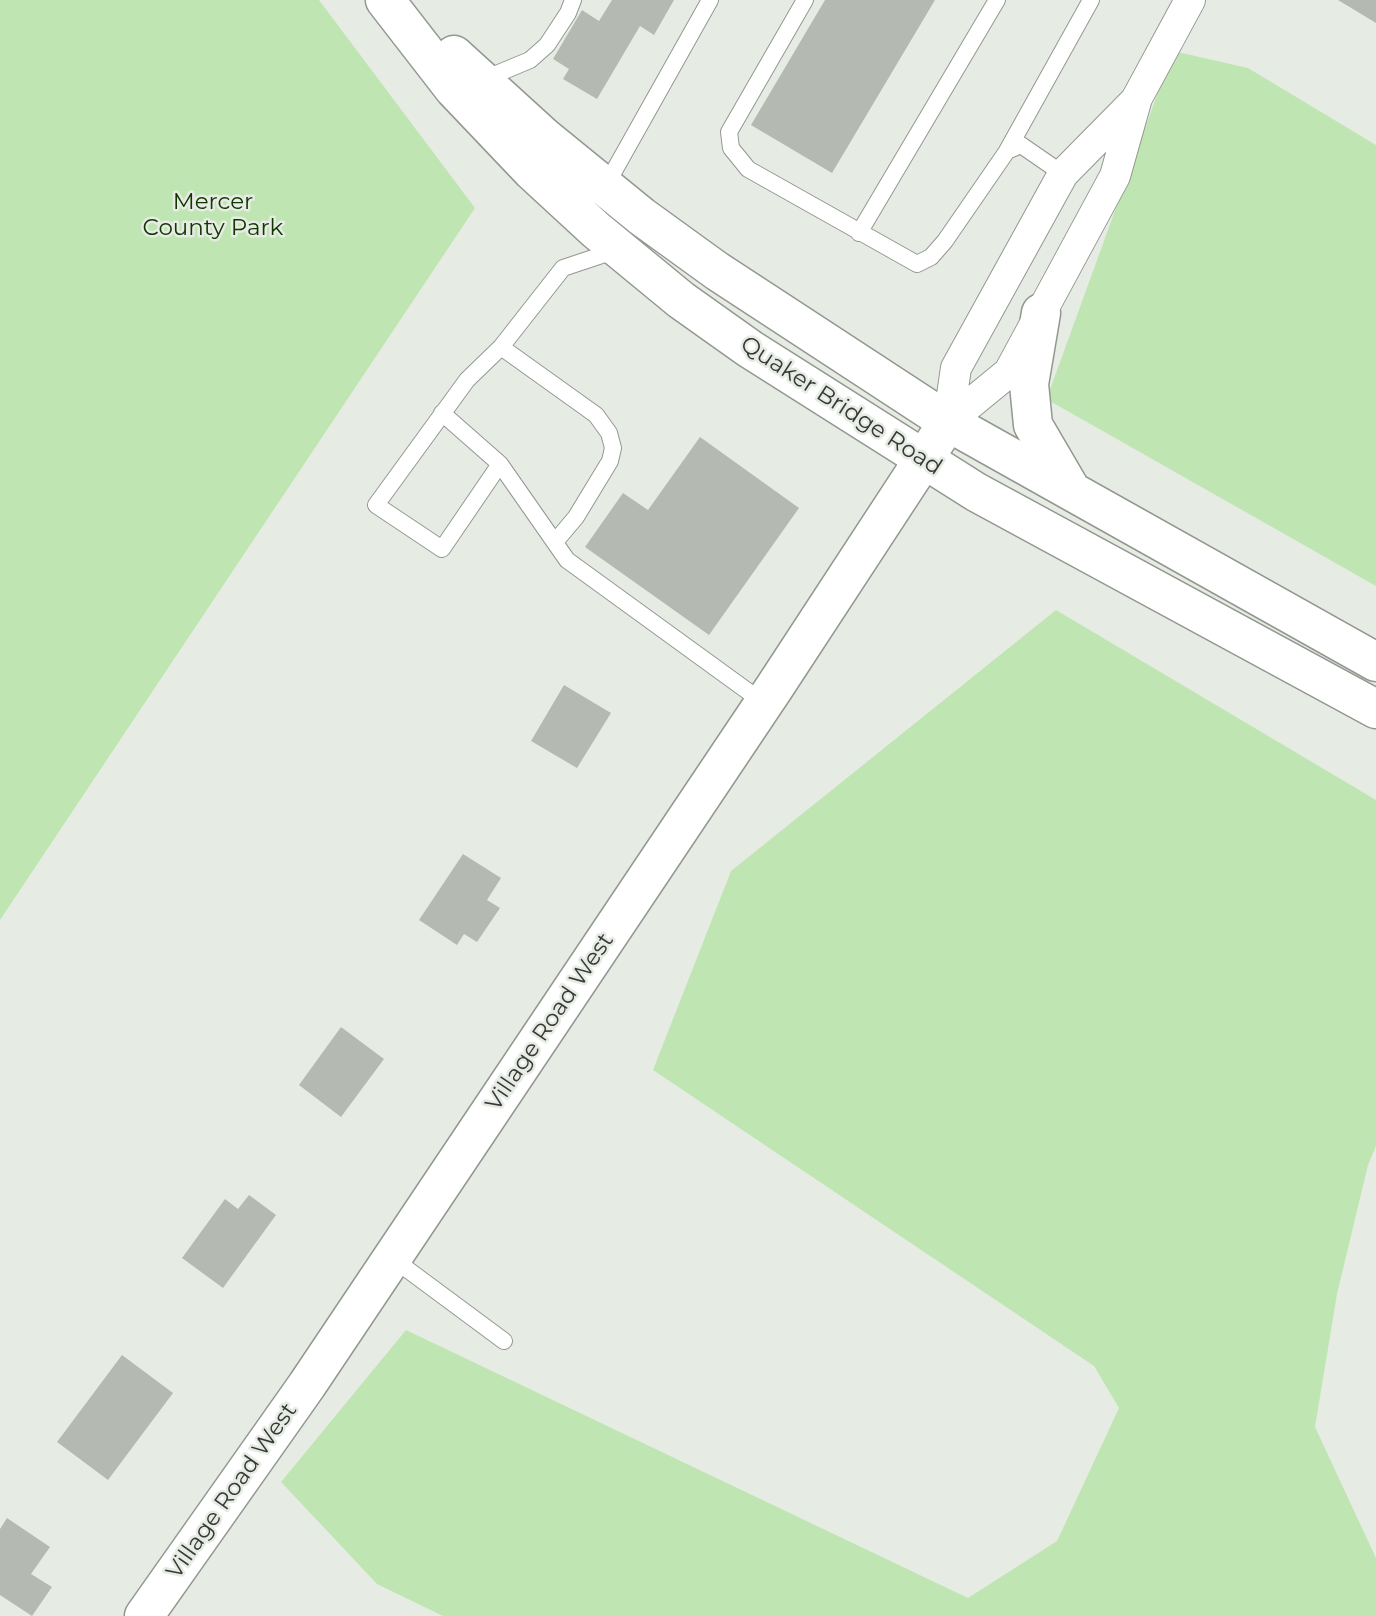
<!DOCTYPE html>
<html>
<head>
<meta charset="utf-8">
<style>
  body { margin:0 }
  canvas { display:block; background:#e6ece4 }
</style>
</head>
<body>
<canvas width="1376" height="1616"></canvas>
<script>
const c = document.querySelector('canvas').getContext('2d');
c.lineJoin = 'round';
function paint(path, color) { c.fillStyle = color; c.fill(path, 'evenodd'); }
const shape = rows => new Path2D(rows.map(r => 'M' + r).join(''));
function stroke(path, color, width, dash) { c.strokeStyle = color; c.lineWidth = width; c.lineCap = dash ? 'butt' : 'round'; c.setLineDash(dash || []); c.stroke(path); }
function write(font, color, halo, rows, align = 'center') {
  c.font = font + ' Montserrat,sans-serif'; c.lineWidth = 5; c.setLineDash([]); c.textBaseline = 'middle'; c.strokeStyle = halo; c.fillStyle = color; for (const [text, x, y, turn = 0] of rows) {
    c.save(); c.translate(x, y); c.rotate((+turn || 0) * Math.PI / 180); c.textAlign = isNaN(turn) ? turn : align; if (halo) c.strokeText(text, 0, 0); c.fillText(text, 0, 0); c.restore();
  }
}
paint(shape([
  [0,0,319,0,475,208,0,920],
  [1173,51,1248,68,1376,145,1376,586,1048,400,1048,395],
  [1056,610,1376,800,1376,1146,1368,1165,1337,1294,1315,1427,1376,1558,1376,1616,443,1616,377,1584,281,1482,406,1330,968,1598,1057,1541,1119,1408,1094,1366,653,1070,731,871]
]), '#bfe6b2');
paint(shape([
  [612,0,674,0,654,35,640,26,597,99,563,79,569,69,553,59,582,10,599,21],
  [825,0,935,0,832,173,751,125],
  [1338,0,1376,0,1376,23],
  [700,437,799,508,709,635,585,547,623,493,648,510],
  [564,685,611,713,577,768,531,741],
  [463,854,501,878,487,900,500,908,477,942,464,934,457,945,419,920],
  [341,1027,384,1059,341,1117,299,1085],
  [249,1195,276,1215,223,1288,182,1258,225,1199,238,1209],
  [122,1355,173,1393,108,1480,57,1442],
  [7,1518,50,1547,31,1574,52,1587,32,1616,0,1595,0,1529]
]), '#b4bab2');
const service = shape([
  [805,0,729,132,731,148,748,169,917,264,931,257,945,241,1007,151,1021,145,1063,174],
  [482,80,530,60,547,45,568,13,573,0],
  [1007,151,1091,0],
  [605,187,710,0],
  [859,233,997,0],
  [501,347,596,415,609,433,613,448,610,461,576,517,555,542],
  [442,413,500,464,567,560,764,703],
  [500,464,442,549,376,505,467,380,501,347,563,268,617,250],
  [392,1258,504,1341]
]);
const minor = shape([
  [948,422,1009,372,1115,176,1137,98,1190,0],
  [948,422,956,368,1063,174,1135,101]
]);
const secondary = shape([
  [144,1616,307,1385,774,688,948,422]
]);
const primary = shape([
  [385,0,454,89,532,171,596,230,681,300,750,349,976,492,1376,709],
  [454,55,544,137,641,216,717,271,948,422,1376,662],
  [1041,313,1029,384,1033,425,1071,490]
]);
stroke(service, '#929890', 18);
stroke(minor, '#929890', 32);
stroke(secondary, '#929890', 41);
stroke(primary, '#929890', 41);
stroke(service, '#fff', 16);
stroke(minor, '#fff', 30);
stroke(secondary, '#fff', 38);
stroke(primary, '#fff', 38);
write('23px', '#123600', '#e6ece4', [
  ["Mercer",213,202],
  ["County Park",213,228]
]);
write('23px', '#373936', '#e6ece4', [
  ["Quaker Bridge Road",841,406,33],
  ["Village Road West",550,1022,-56],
  ["Village Road West",232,1491,-55]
]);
</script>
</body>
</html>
